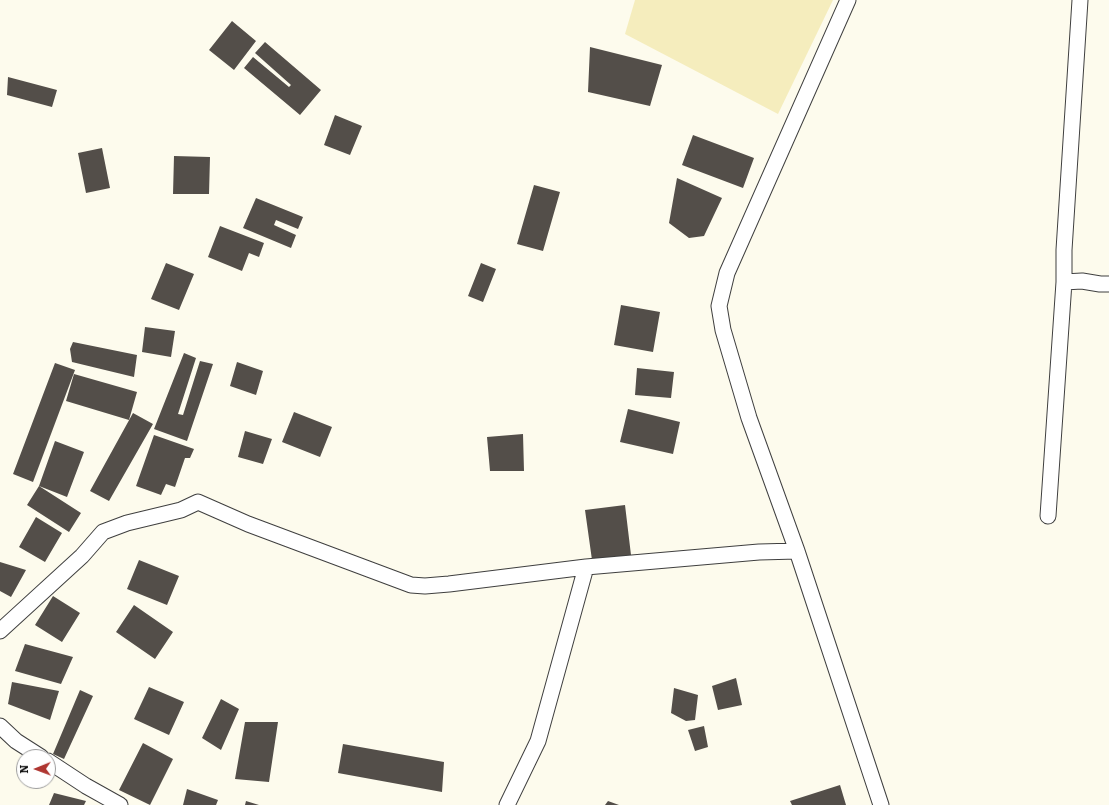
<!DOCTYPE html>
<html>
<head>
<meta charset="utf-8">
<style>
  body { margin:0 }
  #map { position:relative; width:1109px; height:805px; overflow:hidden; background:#fdfbed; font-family:Bitter,serif }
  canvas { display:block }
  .north { position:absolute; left:16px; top:749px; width:40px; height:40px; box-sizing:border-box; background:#fff; border:1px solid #9e9e9e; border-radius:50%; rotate:269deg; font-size:11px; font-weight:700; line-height:16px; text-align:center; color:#0c0c0c }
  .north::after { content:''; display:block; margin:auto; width:14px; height:18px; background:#af3631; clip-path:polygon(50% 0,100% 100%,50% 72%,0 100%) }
</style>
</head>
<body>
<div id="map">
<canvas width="1109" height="805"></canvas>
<div class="north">N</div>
</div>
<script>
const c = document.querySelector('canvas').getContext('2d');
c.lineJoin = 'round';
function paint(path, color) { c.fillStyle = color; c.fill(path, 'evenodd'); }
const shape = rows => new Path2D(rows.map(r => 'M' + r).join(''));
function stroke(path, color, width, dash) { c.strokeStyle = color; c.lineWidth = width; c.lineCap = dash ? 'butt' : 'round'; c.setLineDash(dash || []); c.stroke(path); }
paint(shape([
  [635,0,833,0,778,114,625,34]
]), '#f5edbd');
paint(shape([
  [232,21,256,41,234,70,209,50],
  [265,42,321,90,300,115,244,68,253,57,289,87,291,85,255,53],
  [590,47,662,65,650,106,588,92],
  [8,77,57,90,52,107,7,95],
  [335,115,362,126,350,155,324,145],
  [693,135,754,158,743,188,682,165],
  [102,148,110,188,86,193,78,153],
  [174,156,210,157,209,194,173,194],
  [677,178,722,198,704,236,689,238,669,223],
  [534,185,560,192,543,251,517,244],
  [256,198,303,217,298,229,276,220,274,225,296,235,291,248,243,228],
  [220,226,264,243,259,257,249,253,242,271,208,257],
  [166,263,194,274,179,310,151,299],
  [481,263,496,269,483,302,468,296],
  [621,305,660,312,653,352,614,345],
  [145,327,175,331,171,357,142,352],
  [73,342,137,355,134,377,72,362,70,349],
  [184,353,196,358,178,414,183,415,200,361,213,364,187,441,154,429],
  [237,362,263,371,256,395,230,386],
  [55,363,75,370,33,482,13,474],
  [637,368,674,372,671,398,635,395],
  [74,374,137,392,129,420,66,401],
  [628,409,680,422,673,454,620,442],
  [294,412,332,427,320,457,282,442],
  [133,413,153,424,109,501,90,491],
  [245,431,272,439,263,464,238,457],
  [523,434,524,471,490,471,487,437],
  [154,435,194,449,190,458,185,458,175,487,166,484,161,495,136,486],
  [55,441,84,452,67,497,39,486,81,513,69,532,27,505,39,486],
  [625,505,631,555,592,560,585,510],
  [36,517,62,533,45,562,19,547],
  [139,560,179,576,167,605,127,589],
  [0,562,26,570,11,597,0,591],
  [53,596,80,613,62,642,35,625],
  [134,605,173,632,155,659,116,632],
  [25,644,73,657,61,684,15,671],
  [736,678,742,705,718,710,712,686],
  [12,682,59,691,50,720,8,704],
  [149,687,184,702,169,735,134,719],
  [674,688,698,695,695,720,686,721,671,713],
  [80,690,93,696,64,759,53,754],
  [221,699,239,709,221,750,202,738],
  [245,722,278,722,269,782,235,779],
  [704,726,708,747,695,751,688,730],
  [143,743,173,759,150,805,119,790],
  [343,744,444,762,442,792,338,773],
  [840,785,846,805,792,805,790,801],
  [187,789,218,800,216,805,183,805],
  [54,793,86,801,84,805,49,805],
  [246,801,259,805,245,805],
  [608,801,619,805,605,805]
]), '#534e49');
const minor = shape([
  [848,0,727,273,719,306,723,330,749,418,797,551,881,805],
  [1080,0,1064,250,1064,282,1082,281,1100,284,1109,284],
  [1048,516,1064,282],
  [0,631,82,556,103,532,127,523,181,510,198,502,248,524,411,585,425,586,449,584,586,567,759,552,797,551],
  [0,726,16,741,41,757],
  [48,761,86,786,120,805],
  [507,805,538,741,586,567]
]);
stroke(minor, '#3f3f3f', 17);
stroke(minor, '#fff', 15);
</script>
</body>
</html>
